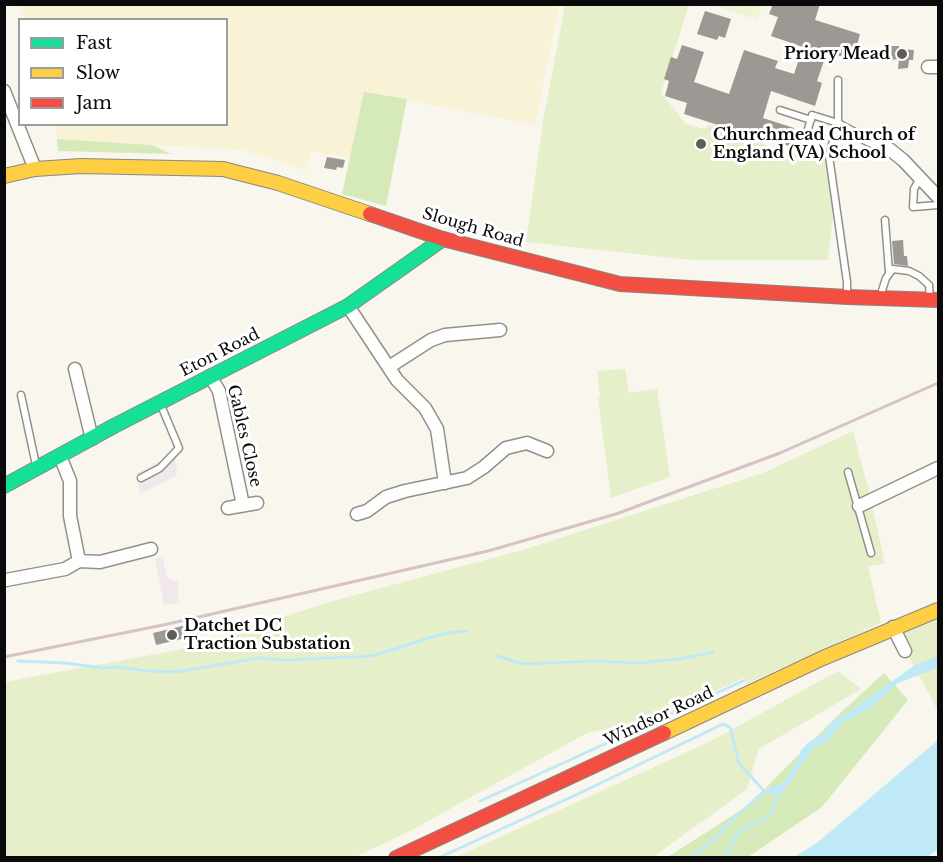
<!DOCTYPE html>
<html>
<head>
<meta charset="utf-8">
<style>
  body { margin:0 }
  #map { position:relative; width:943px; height:862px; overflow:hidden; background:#f9f6ed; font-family:"Libre Baskerville",serif }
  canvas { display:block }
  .frame { position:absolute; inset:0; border:6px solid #0a0a0a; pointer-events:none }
  .legend { position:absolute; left:18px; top:18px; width:210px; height:108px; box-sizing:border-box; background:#fff; border:2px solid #9d9d9d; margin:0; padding:8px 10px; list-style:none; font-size:18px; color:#0a0a0a }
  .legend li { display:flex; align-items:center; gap:12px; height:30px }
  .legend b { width:30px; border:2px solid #9d9d9d }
</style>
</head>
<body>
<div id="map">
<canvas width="943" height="862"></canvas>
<div class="frame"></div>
<ul class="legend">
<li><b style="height:8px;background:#16e098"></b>Fast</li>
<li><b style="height:8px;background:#ffcf43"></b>Slow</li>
<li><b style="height:8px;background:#f24e42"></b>Jam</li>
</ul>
</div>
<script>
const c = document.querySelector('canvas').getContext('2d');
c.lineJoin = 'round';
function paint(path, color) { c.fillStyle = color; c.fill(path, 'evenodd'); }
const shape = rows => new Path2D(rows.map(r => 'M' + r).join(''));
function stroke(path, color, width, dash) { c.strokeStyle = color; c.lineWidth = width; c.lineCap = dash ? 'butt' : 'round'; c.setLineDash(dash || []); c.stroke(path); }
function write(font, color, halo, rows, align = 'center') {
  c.font = font + ' "Libre Baskerville",serif'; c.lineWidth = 6; c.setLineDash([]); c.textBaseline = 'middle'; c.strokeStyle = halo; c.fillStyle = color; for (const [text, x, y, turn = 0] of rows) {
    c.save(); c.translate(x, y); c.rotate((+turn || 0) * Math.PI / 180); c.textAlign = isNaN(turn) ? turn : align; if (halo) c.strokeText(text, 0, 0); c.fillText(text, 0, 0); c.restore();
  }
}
paint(shape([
  [177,447,182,448,175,456,177,470,176,476,140,494,137,473,166,458],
  [163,557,167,578,178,582,179,587,177,591,179,602,164,605,155,558]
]), '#f0e8eb');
paint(shape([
  [19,5,559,5,535,125,364,92,350,158,311,151,306,170,242,150,57,139,56,125,226,124,226,20,26,19]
]), '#f8f2d7');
paint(shape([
  [565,5,689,5,661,93,686,124,704,129,709,125,788,153,790,148,825,160,833,217,828,260,692,260,526,242,543,121],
  [625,369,629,393,657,389,670,477,611,498,598,398,600,396,597,371],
  [853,431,870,495,885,564,868,566,881,623,746,684,743,678,655,719,587,733,408,832,355,857,5,858,5,682,178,650,333,601,519,551,763,473],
  [938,609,938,711,893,627],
  [838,671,861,689,759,749,747,789,653,857,456,857,709,742]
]), '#e5f0ca');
paint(shape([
  [364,92,407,99,386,206,342,194],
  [57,139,152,145,171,154,58,151],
  [884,673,908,700,822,807,748,857,666,858,749,805,835,718]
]), '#d6e9b8');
paint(shape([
  [713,5,762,5,757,20]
]), '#eff4d5');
paint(shape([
  [938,656,938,668,898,683,869,709,842,723,828,741,814,747,782,793,766,794,770,787,783,783,797,762,801,750,808,743,826,732,831,722,849,712,915,665],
  [938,740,938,849,928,857,794,857,817,843]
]), '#c0e9f7');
stroke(shape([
  [497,656,523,664,596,661,637,663,680,659,713,652],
  [18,661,65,663,102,668,119,667,147,671,176,672,258,658,287,660,372,656,442,634,467,631],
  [480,801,743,681],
  [438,858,580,793,723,724,730,727,739,763,764,791],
  [691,858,719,835,728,824,764,791,768,790],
  [724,858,738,833,751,825,767,818,771,814,779,793]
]), '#c0e9f7', 3);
paint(shape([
  [773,4,820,4,815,20,860,34,853,60,827,52,817,81,822,83,815,106,771,91,763,118,794,128,789,146,759,136,758,138,684,114,687,103,665,96,669,81,664,79,671,57,677,59,682,45,704,52,694,82,729,94,744,50,778,61,775,68,794,74,803,47,771,36,778,17,769,14],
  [705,11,731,19,725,38,719,36,717,40,697,34],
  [891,46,899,46,899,49,914,50,913,60,909,60,908,68,898,69,899,59,890,60],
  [327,157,345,160,343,168,337,167,336,170,324,168],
  [903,240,904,256,907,256,908,266,894,264,892,241],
  [187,625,190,637,156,645,153,633]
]), '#9c9893');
const lane = shape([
  [838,80,838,123,866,138],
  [780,110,811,120],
  [804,143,812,115,838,123,829,156,847,282,847,297],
  [920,178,914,189,913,207,938,205],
  [885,220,889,272],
  [880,297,886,278,893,269,909,271,919,276,929,285,930,299],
  [21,395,36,465],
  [848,472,871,553],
  [141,478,160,468,179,448,160,403]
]);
const street = shape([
  [928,67,938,67],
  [4,91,35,169],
  [866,138,888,148,903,160,938,197],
  [348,306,397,380,425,408,437,429,445,483],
  [389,367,431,340,445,335,500,330],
  [75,369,92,439],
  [210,376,219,391,243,505],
  [60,456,70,481,70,516,79,561],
  [859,506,938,468],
  [228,508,257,503],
  [357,514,367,511,386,497,405,491,467,478,484,467,506,448,527,443,547,451],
  [6,580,65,569,79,561,100,562,151,549],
  [893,627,905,651]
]);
const fast = shape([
  [4,486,114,426,348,306,443,239]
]);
const slow = shape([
  [4,176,35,169,81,166,223,169,278,183,370,214],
  [664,733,823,658,938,610]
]);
const jam = shape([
  [370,214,443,239,620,284,847,297,938,300],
  [396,858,664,733]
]);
stroke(lane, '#92908c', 9);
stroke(street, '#92908c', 15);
stroke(fast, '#888783', 16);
stroke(slow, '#888783', 16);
stroke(jam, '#888783', 16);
stroke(lane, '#fefefc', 6);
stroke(street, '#fefefc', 12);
stroke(fast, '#16e098', 14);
stroke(slow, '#ffcf43', 14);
stroke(jam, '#f24e42', 14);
stroke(shape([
  [4,657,168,624,488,551,616,514,780,453,938,383]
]), '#d7c2c4', 3);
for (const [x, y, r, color] of [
  [902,54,6,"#5e5d59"],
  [701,144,6,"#5e5d59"],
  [172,635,6,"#5e5d59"]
]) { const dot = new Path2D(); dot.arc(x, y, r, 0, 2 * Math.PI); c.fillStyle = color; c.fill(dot); stroke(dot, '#fff', 2); }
write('bold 16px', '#0a0a0a', '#fff', [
  ["Priory Mead",890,54,"right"],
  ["Churchmead Church of",713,135],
  ["England (VA) School",713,153],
  ["Datchet DC",184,626],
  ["Traction Substation",184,644]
], 'left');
write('16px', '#0a0a0a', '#fff', [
  ["Slough Road",473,228,16],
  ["Eton Road",220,353,-27],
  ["Gables Close",244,436,77],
  ["Windsor Road",659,717,-25]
]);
</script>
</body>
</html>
